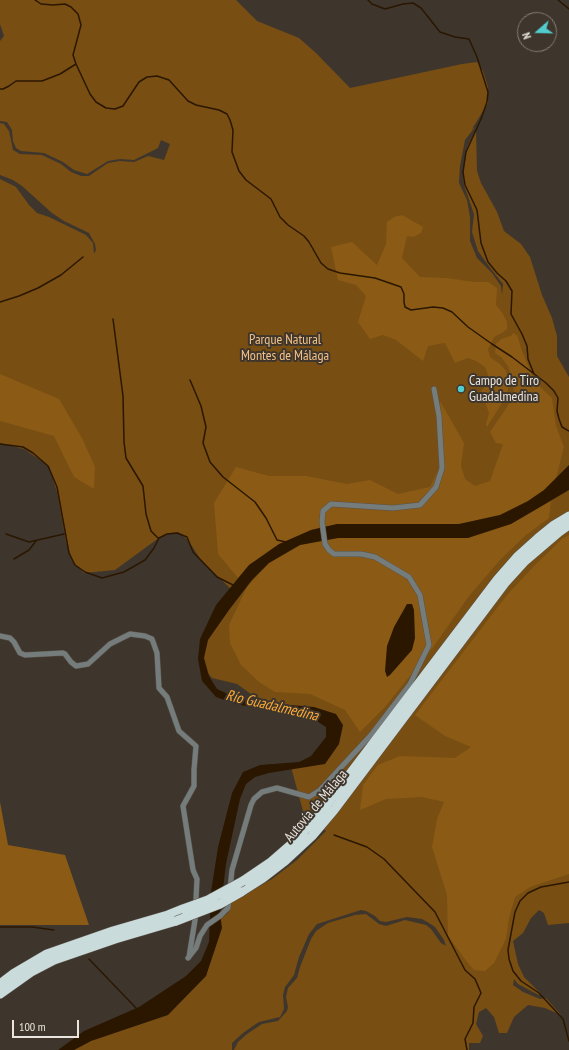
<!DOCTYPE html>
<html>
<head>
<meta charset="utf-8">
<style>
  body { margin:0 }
  #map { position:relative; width:569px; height:1050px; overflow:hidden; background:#3e362d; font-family:"PT Sans Narrow",sans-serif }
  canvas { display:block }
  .north { position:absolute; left:517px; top:12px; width:40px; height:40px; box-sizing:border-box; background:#3e362d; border:1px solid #837c74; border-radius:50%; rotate:250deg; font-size:11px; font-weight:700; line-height:16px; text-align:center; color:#eae5df }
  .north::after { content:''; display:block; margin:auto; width:14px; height:18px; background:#52cdce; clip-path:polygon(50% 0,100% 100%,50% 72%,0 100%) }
  .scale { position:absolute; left:12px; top:1020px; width:67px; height:18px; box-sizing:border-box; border:2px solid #eae5df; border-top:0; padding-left:5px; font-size:12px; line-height:14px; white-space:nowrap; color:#eae5df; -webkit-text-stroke:3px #3e362d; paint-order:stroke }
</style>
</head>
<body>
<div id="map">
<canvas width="569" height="1050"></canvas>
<div class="north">N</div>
<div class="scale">100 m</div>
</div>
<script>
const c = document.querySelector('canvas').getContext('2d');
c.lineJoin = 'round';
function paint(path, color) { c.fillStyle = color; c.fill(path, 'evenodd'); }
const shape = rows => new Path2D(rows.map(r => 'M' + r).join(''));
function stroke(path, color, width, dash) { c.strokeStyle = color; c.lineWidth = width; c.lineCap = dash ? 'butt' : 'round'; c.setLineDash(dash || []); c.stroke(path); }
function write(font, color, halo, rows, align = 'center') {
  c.font = font + ' "PT Sans Narrow",sans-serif'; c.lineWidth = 4; c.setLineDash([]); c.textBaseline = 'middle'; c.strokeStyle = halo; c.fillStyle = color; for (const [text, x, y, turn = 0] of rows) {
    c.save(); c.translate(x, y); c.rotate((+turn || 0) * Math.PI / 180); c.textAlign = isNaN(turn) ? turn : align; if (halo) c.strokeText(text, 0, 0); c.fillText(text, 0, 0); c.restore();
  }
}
paint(shape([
  [0,0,236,0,257,21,299,38,316,53,350,88,462,64,477,62,483,71,488,87,488,103,472,129,475,127,465,140,460,166,459,183,467,200,470,217,470,241,477,258,492,273,501,286,502,295,503,284,491,269,478,251,472,232,474,214,464,185,463,173,467,147,472,137,476,130,477,171,481,183,497,212,504,231,521,244,530,257,542,295,552,318,557,336,557,356,569,377,569,923,548,925,544,913,539,910,531,918,523,933,513,941,518,964,524,977,542,995,539,995,531,991,518,984,514,979,513,985,523,992,540,999,546,998,561,1015,545,1008,528,1005,514,1017,507,1033,499,1033,494,1017,486,1008,479,1012,476,1024,483,1036,480,1043,469,1043,469,1050,234,1050,238,1042,247,1034,262,1024,278,1021,287,1011,288,1007,286,997,288,988,297,978,300,967,311,939,316,931,328,923,355,915,366,914,379,924,386,926,405,920,426,925,431,929,441,943,446,946,444,940,435,927,429,923,422,919,407,917,386,922,380,921,375,916,366,911,361,910,317,924,309,934,299,957,294,975,285,987,283,995,284,1009,280,1017,259,1022,253,1026,243,1033,232,1043,232,1050,74,1050,206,976,221,918,228,913,230,903,272,879,297,860,326,831,303,811,291,767,332,745,325,721,300,709,259,700,237,684,212,678,202,666,203,652,213,620,233,591,201,560,188,540,178,532,168,534,156,540,115,570,84,573,73,562,66,542,57,492,49,466,24,449,0,443,0,179,16,187,29,205,37,213,49,217,86,235,93,243,94,254,96,250,95,244,89,233,64,221,52,213,22,186,13,180,0,175,0,123,4,124,9,131,13,150,20,154,42,155,61,164,71,172,81,176,89,176,108,163,120,161,134,162,148,156,164,160,170,144,161,140,158,148,134,160,120,159,108,161,87,174,74,170,63,162,44,153,21,151,16,148,13,141,12,130,7,122,0,121,0,41,4,36,0,24]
]), '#784e12');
paint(shape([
  [402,215,423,227,421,233,414,237,407,236,402,258,420,277,447,278,473,282,488,282,497,288,496,305,503,314,507,322,507,329,502,333,494,337,488,349,490,357,500,364,506,371,509,383,507,395,487,427,486,424,489,413,481,391,486,385,488,375,485,367,476,361,468,358,455,363,445,343,428,346,423,361,396,340,383,335,370,339,358,322,366,296,356,285,338,280,331,247,352,242,377,265,386,244,387,222,394,217],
  [513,333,517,335,522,351,535,382,552,398,556,426,564,447,556,478,544,490,528,501,500,515,459,524,337,524,311,530,249,565,238,578,218,554,214,503,236,467,269,476,306,476,347,484,370,480,398,494,430,487,442,463,443,439,440,401,464,443,461,466,465,479,475,486,490,481,503,444,496,443,490,432,507,407,514,393,513,380,508,366,501,357,495,353,496,344,501,339,511,336],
  [0,374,59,399,82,438,95,467,94,489,74,477,54,436,0,421],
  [551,501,549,518,526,535,500,560,469,596,434,646,385,707,360,732,345,710,310,694,275,692,259,682,241,665,230,643,229,625,247,587,269,563,300,545,338,538,410,538,511,524],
  [569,535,569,874,530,887,515,897,509,918,506,939,494,963,485,971,474,970,467,962,448,936,447,895,432,847,437,819,444,802,422,797,386,799,360,810,363,785,378,765,400,756,455,758,471,747,445,736,415,715,507,595,535,565,562,539],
  [0,802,8,845,65,855,89,925,0,925]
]), '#8b5b15');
paint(shape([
  [569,465,569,490,511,524,468,538,338,538,300,545,269,563,252,580,229,610,208,640,204,658,209,676,217,689,232,696,254,702,314,707,336,714,343,725,339,744,325,764,269,773,255,777,246,784,240,799,226,864,220,913,222,928,206,976,168,1015,91,1041,74,1050,58,1050,84,1031,139,1007,186,976,201,961,209,942,211,892,218,847,232,793,243,772,260,765,299,762,311,756,326,737,326,727,315,720,236,704,216,697,202,681,198,659,200,639,216,605,249,565,279,544,311,530,337,524,459,524,500,515,528,501,544,490],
  [407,604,412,604,414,610,415,638,412,650,390,675,387,677,385,671,387,646,394,627]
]), '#2b1700');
stroke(shape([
  [35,0,41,4,53,5,65,4,71,7,78,14,81,25,73,55,76,64,90,94,96,102,106,108,115,109,123,106,139,82,147,77,157,76,169,80,188,101,196,105,219,110,227,114,230,120,233,130,232,152,239,171,246,180,271,199,280,217,288,225,304,236,309,242,321,263,328,269,340,273,375,278,401,287,404,294,404,302,405,307,411,310,433,307,443,308,452,312,468,327,492,344,512,357,546,383,554,391,558,398,557,411,559,419,562,427,569,431],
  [368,0,372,4,385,9,403,4,413,3,421,8,440,32,455,37,469,39,477,57,488,92,487,102,481,119,466,152,463,172,465,185,477,210,481,243,488,262,497,273,506,281,512,291,511,314,522,334,527,346,528,359,534,374],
  [558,0,569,9],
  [0,89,3,89,9,86,16,81,42,81,60,74,76,64],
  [0,302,19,296,38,288,61,275,83,257],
  [113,319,123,396,124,442,126,458,143,486,146,514,151,531,158,538],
  [190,380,201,406,206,427,203,443,210,462,223,477,255,502,266,518,277,540,286,542],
  [0,444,23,447,33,453,48,466,57,487,69,553,75,565,85,572,102,578,124,572,145,560,154,548,159,538,167,534,177,533,187,537,193,552,217,577,233,585],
  [6,534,29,542,64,534],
  [14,559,29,550,36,541],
  [334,835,367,847,384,859,435,912,465,970,475,979,481,993,474,1007,473,1023,465,1039,467,1050],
  [569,882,541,887,528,893,520,901,515,912,508,950,509,959,513,971,521,981,539,993,563,1019,569,1041],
  [0,927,32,927,54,930],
  [89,959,136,1008]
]), '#2b1700', 1.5);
const street = shape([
  [0,636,10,638,14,642,20,653,25,655,63,653,65,654,71,662,76,666,88,664,110,644,130,634,145,636,152,639,157,653,159,688,167,697,179,731,196,746,194,770,194,786,183,806,193,870,197,879,195,920,189,957],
  [230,889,232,870,251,805,254,799,262,792,277,788,309,797,320,790,371,735,410,684,429,645,420,595,409,577,375,557,361,554,334,554,329,550,325,544,322,522,323,511,331,504,393,508,420,505,436,487,442,468,439,416,434,389],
  [188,958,196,948,200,936,207,925,220,916,228,908,229,899]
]);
const highway = shape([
  [243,881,271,862,294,842,318,816,497,580,518,556,538,538,554,525,569,516],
  [241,892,263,878,285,861,312,836,334,810,505,583,525,561,559,532,569,525],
  [0,984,13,974,47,954,113,931,168,915,183,909],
  [0,994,31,972,54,960,115,939,176,921]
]);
stroke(street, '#5a5249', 6);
stroke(highway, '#5a5249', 10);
stroke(street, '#757c7c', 5);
stroke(highway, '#cadbdb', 9);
const highwayBridge = shape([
  [183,909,208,900,243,881],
  [176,921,220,904,241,892]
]);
stroke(highwayBridge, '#5a5249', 10, []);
stroke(highwayBridge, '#cadbdb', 9);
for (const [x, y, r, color] of [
  [461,389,4,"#52cdce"]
]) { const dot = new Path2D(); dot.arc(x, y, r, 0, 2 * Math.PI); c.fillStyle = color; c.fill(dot); stroke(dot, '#3e362d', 1.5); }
write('14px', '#f3c187', '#3e362d', [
  ["Parque Natural",285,340],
  ["Montes de Málaga",285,356]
]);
write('14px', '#eae5df', '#3e362d', [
  ["Campo de Tiro",469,381],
  ["Guadalmedina",469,397]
], 'left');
write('14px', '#eae5df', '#3e362d', [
  ["Autovía de Málaga",316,806,-50]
]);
write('italic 15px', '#ffab36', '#3e362d', [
  ["Río Guadalmedina",272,706,13]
]);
</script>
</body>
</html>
